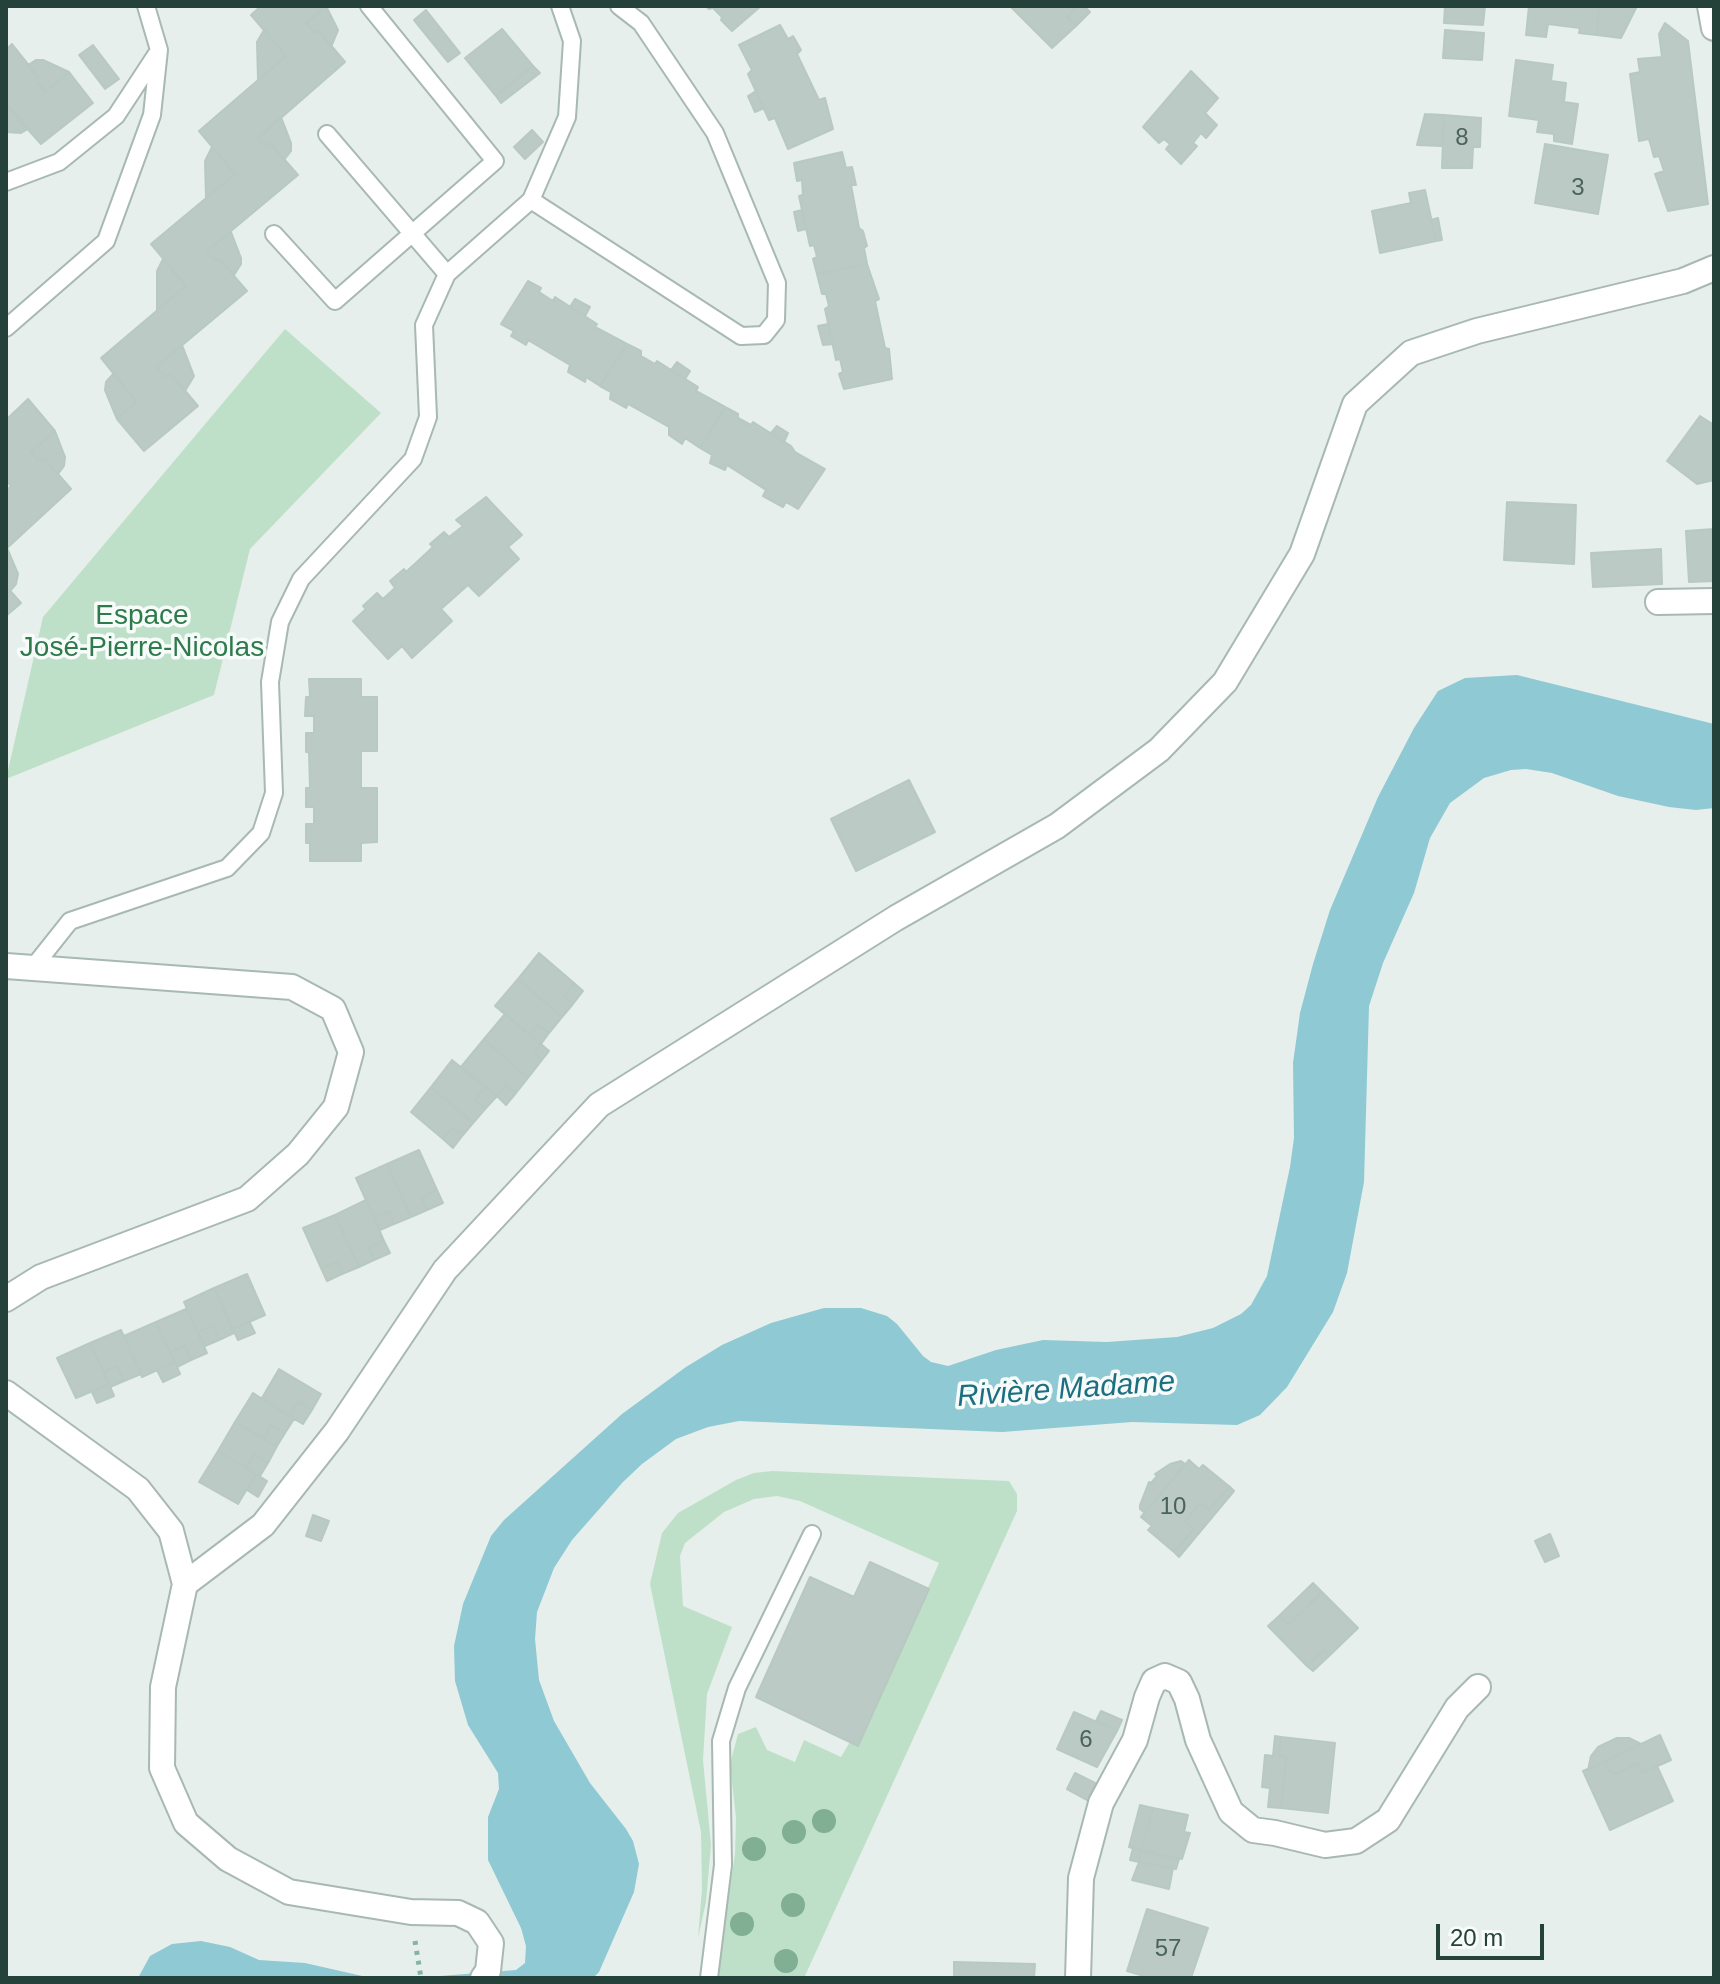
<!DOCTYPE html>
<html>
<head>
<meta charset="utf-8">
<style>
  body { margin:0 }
  #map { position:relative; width:1720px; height:1984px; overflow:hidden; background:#e6efeb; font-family:Arial,sans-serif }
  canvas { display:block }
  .frame { position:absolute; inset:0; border:8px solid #24423a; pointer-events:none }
  .scale { position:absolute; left:1436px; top:1924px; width:108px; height:36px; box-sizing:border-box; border:4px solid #24423a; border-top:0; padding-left:10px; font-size:24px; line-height:28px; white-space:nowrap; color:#24423a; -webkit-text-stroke:6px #f7fbf9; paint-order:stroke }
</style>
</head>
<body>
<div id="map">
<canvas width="1720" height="1984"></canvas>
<div class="frame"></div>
<div class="scale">20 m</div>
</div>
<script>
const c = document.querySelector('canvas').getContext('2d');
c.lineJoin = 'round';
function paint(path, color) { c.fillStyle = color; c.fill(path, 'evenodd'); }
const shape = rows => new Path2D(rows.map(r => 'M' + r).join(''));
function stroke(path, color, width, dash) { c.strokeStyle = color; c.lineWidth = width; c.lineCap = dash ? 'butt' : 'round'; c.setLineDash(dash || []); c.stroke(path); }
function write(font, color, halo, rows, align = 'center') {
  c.font = font + ' Arial,sans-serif'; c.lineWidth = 7; c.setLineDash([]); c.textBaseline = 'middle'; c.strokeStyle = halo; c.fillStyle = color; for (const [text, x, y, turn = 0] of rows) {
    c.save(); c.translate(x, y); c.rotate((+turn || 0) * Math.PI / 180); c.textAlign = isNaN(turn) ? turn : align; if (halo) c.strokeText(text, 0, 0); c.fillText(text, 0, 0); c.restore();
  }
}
paint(shape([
  [285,329,381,413,250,549,214,695,6,779,43,617],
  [772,1471,1009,1481,1017,1494,1017,1511,804,1978,716,1978,735,1854,736,1818,730,1764,738,1734,756,1727,767,1750,795,1762,804,1740,841,1757,850,1742,858,1746,939,1563,800,1501,777,1496,754,1499,724,1512,685,1543,680,1556,683,1606,732,1627,707,1694,703,1760,711,1845,706,1902,698,1938,702,1889,701,1832,650,1584,662,1533,678,1513,736,1480,754,1473]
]), '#bfe0c8');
paint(shape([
  [1517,675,1714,724,1714,808,1696,810,1669,807,1618,796,1552,773,1526,769,1511,770,1484,778,1450,803,1430,838,1414,893,1383,963,1369,1006,1364,1182,1347,1273,1333,1312,1287,1387,1260,1415,1237,1425,1132,1422,1002,1432,739,1421,708,1427,676,1439,642,1464,623,1482,572,1540,554,1568,537,1612,535,1639,539,1680,554,1721,590,1783,626,1829,633,1841,639,1864,634,1892,599,1972,593,1978,415,1978,516,1970,525,1963,526,1946,521,1928,488,1860,488,1817,499,1789,498,1773,468,1725,455,1681,454,1646,463,1604,491,1536,504,1520,622,1414,686,1367,722,1345,771,1323,824,1308,861,1308,887,1316,897,1324,923,1356,931,1362,948,1366,996,1350,1043,1340,1107,1342,1177,1337,1213,1328,1241,1314,1251,1305,1267,1276,1290,1167,1294,1138,1293,1063,1300,1013,1313,964,1330,910,1378,797,1414,728,1438,691,1465,678],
  [201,1941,230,1947,259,1960,305,1963,371,1978,138,1978,150,1956,172,1944]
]), '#8ec9d4');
const building = shape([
  [261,6,326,6,306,23,315,33,318,30,345,62,258,138,266,147,270,143,298,175,207,251,214,260,221,261,247,291,156,367,165,377,171,374,198,406,144,451,117,419,136,402,101,358,186,286,151,244,235,174,199,131,286,56,251,15,261,6],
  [326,6,338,30,331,47,318,30,315,33,306,23,326,6],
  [705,6,761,6,732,31,721,20,722,17,713,8,709,9,705,6],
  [1010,6,1077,6,1067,17,1076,26,1052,48,1010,6],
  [1077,6,1084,6,1090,12,1076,26,1067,17,1077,6],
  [1445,6,1485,6,1483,25,1444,23,1445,6],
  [1529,6,1599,6,1597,35,1579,33,1580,28,1548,24,1546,37,1526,35,1529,6],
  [1599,6,1637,6,1621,38,1597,35,1599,6],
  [426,10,460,53,448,62,414,20,426,10],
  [1665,23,1688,41,1708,204,1668,211,1655,174,1664,171,1659,156,1654,157,1649,139,1639,141,1630,74,1640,72,1638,59,1662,57,1659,34,1665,23],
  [780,25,788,39,793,36,801,50,797,54,819,100,825,98,833,129,788,149,775,118,769,120,748,74,752,70,739,45,780,25],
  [502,29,533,66,496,96,465,58,502,29],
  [264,30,286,56,258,80,257,42,264,30],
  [1445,30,1484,33,1482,60,1443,58,1445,30],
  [12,44,39,78,36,80,45,92,69,72,93,103,41,144,6,105,6,50,12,44],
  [93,45,119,79,105,89,79,55,93,45],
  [36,60,43,60,69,72,45,92,36,80,39,78,28,65,36,60],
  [1516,60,1553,65,1551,81,1566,83,1564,102,1578,104,1572,144,1554,141,1554,134,1537,132,1539,120,1509,116,1516,60],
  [533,66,540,73,501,103,496,96,533,66],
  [1191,71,1218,98,1205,113,1217,125,1206,138,1201,133,1193,143,1197,146,1181,164,1166,149,1170,144,1164,139,1159,143,1143,127,1191,71],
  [756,91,764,108,755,112,748,96,756,91],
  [7,104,28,129,21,133,6,132,7,104],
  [1425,114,1444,115,1442,146,1417,145,1425,114],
  [1444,115,1481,118,1480,147,1473,147,1472,168,1442,168,1444,115],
  [281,117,291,143,291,151,284,160,270,143,266,147,258,138,281,117],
  [532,130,543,142,525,159,514,147,532,130],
  [1545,144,1608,155,1598,214,1535,203,1545,144],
  [212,147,235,174,206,198,205,161,212,147],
  [842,152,846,168,852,167,856,185,851,185,859,228,863,231,867,246,864,248,867,264,817,274,813,259,817,257,814,245,810,246,799,196,803,195,802,180,797,181,794,163,842,152],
  [1425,190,1436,241,1380,253,1372,211,1411,203,1409,193,1425,190],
  [802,210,806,229,798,231,794,212,802,210],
  [1438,218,1442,240,1436,241,1431,220,1438,218],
  [231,232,241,258,241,264,234,275,221,261,214,260,207,251,231,232],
  [163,259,186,286,157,310,157,271,163,259],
  [867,264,879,299,875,301,885,348,889,349,892,379,844,389,839,374,843,372,840,359,836,360,825,309,829,306,826,294,822,294,817,274,867,264],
  [528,281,541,288,539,292,553,301,555,297,597,324,595,327,627,344,600,386,586,377,585,382,568,372,570,365,528,340,526,345,511,336,514,331,501,324,528,281],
  [575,299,590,307,585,316,570,307,575,299],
  [828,324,833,344,823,345,818,326,828,324],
  [627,344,641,351,641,356,655,364,657,361,698,387,696,391,725,407,700,448,685,438,682,444,669,435,669,427,628,404,626,408,610,399,611,392,600,386,627,344],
  [182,345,194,376,185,391,171,374,165,377,156,367,182,345],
  [677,362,690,371,685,379,671,370,677,362],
  [114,373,136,402,117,419,105,390,106,382,114,373],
  [28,399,55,431,31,452,38,460,45,459,71,489,6,549,6,491,11,486,6,480,6,420,28,399],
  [725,407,738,414,738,418,751,425,753,422,791,446,795,452,825,469,798,509,786,502,783,507,763,496,766,490,727,465,725,470,710,463,712,455,700,448,725,407],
  [1700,416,1714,425,1714,480,1697,484,1667,461,1700,416],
  [777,426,788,433,784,442,771,433,777,426],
  [55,431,65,457,64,466,58,474,45,459,38,460,31,452,55,431],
  [486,497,522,535,508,547,519,559,479,596,468,585,441,609,452,621,412,658,402,646,388,659,353,621,366,609,363,606,377,593,383,599,395,588,390,581,404,569,406,572,433,547,430,544,444,532,449,537,463,526,456,520,486,497],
  [1507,502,1576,505,1574,564,1504,560,1507,502],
  [1714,529,1714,581,1689,582,1686,531,1714,529],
  [7,548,18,574,16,584,10,591,6,586,7,548],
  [1661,549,1662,584,1593,587,1591,553,1661,549],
  [6,586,21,603,6,616,6,586],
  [309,679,361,679,361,697,377,697,377,751,361,751,361,788,377,788,377,842,361,843,361,861,310,861,310,843,306,843,306,824,314,824,314,807,306,807,306,788,310,788,309,752,306,752,306,733,314,733,314,716,305,716,306,697,310,697,309,679],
  [909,780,935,832,856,871,831,819,909,780],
  [539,953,574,983,564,997,573,1004,562,1017,518,979,539,953],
  [518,979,562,1017,549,1033,538,1025,530,1035,495,1006,518,979],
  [574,983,583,991,573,1004,564,997,574,983],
  [505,1014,541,1044,534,1053,542,1060,528,1078,484,1039,505,1014],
  [538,1025,549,1033,541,1044,530,1035,538,1025],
  [484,1039,528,1078,516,1093,506,1085,497,1096,461,1067,484,1039],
  [541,1044,549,1051,542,1060,534,1053,541,1044],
  [452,1060,485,1087,475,1100,486,1108,473,1123,431,1087,452,1060],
  [506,1085,516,1093,506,1105,497,1096,506,1085],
  [431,1087,473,1123,463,1135,452,1128,443,1139,411,1112,431,1087],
  [485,1087,497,1096,486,1108,475,1100,485,1087],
  [452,1128,463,1135,453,1148,443,1139,452,1128],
  [419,1150,437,1190,421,1198,427,1210,411,1217,387,1164,419,1150],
  [387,1164,411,1217,394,1224,389,1211,374,1218,356,1178,387,1164],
  [437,1190,443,1203,427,1210,421,1198,437,1190],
  [366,1200,384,1241,369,1247,374,1260,359,1267,335,1215,366,1200],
  [389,1211,394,1224,380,1230,374,1218,389,1211],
  [335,1215,359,1267,342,1274,337,1262,321,1268,303,1228,335,1215],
  [384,1241,390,1253,374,1260,369,1247,384,1241],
  [337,1262,342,1274,327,1281,321,1268,337,1262],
  [247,1274,265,1315,233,1329,214,1288,247,1274],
  [214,1288,234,1333,219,1340,213,1325,198,1332,184,1302,214,1288],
  [186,1309,207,1353,191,1360,185,1346,170,1352,156,1322,186,1309],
  [249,1321,255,1333,238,1340,233,1329,249,1321],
  [156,1322,175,1362,142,1377,124,1336,156,1322],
  [213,1325,219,1340,205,1346,198,1332,213,1325],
  [121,1330,141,1374,124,1381,117,1366,103,1372,90,1343,121,1330],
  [90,1343,109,1384,76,1398,57,1358,90,1343],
  [185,1346,191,1360,177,1367,170,1352,185,1346],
  [175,1362,180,1374,163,1382,157,1370,175,1362],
  [117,1366,124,1381,110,1387,103,1372,117,1366],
  [279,1369,321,1394,312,1410,298,1401,289,1416,262,1398,279,1369],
  [109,1384,114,1396,97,1403,92,1392,109,1384],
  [253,1393,294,1419,285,1433,271,1425,264,1439,235,1422,253,1393],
  [298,1401,312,1410,303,1424,289,1416,298,1401],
  [235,1422,277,1446,268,1463,254,1454,246,1468,218,1451,235,1422],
  [271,1425,285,1433,277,1446,264,1439,271,1425],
  [218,1451,256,1474,238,1504,199,1482,218,1451],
  [254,1454,268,1463,260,1476,246,1468,254,1454],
  [1189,1460,1199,1469,1203,1465,1230,1487,1209,1510,1200,1503,1185,1521,1194,1529,1174,1552,1148,1530,1152,1526,1141,1517,1189,1460],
  [1181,1461,1185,1464,1145,1513,1140,1509,1140,1505,1149,1482,1151,1483,1157,1476,1155,1474,1170,1464,1181,1461],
  [256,1474,267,1481,258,1497,247,1490,256,1474],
  [1230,1487,1234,1491,1179,1557,1174,1552,1194,1529,1185,1521,1200,1503,1209,1510,1230,1487],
  [313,1515,329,1521,321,1541,306,1536,313,1515],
  [1550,1534,1559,1556,1545,1562,1535,1541,1550,1534],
  [870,1562,929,1589,858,1746,756,1697,810,1577,854,1597,870,1562],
  [1313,1583,1322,1592,1288,1625,1279,1616,1313,1583],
  [1322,1592,1358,1628,1329,1656,1324,1650,1307,1666,1268,1626,1279,1616,1288,1625,1322,1592],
  [1324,1650,1329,1656,1313,1671,1307,1666,1324,1650],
  [1101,1711,1122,1720,1117,1731,1096,1721,1101,1711],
  [1074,1712,1117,1731,1097,1767,1057,1749,1074,1712],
  [1660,1735,1671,1760,1642,1773,1638,1763,1616,1774,1609,1771,1604,1762,1660,1735],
  [1275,1736,1281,1737,1279,1756,1286,1757,1281,1808,1268,1807,1270,1788,1262,1787,1265,1755,1273,1756,1275,1736],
  [1281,1737,1335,1743,1328,1813,1281,1808,1286,1757,1279,1756,1281,1737],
  [1617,1738,1629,1738,1641,1744,1588,1770,1591,1756,1598,1747,1617,1738],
  [1604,1762,1609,1771,1616,1774,1638,1763,1642,1773,1657,1766,1673,1801,1610,1830,1583,1771,1604,1762],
  [1075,1773,1105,1788,1098,1806,1067,1789,1075,1773],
  [1140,1805,1153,1808,1141,1851,1129,1847,1140,1805],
  [1153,1808,1188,1815,1184,1832,1190,1833,1182,1859,1141,1851,1153,1808],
  [1133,1848,1141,1851,1139,1862,1130,1860,1133,1848],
  [1141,1851,1179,1859,1176,1869,1139,1862,1141,1851],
  [1139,1862,1173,1868,1169,1889,1132,1880,1139,1862],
  [1147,1909,1208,1928,1191,1978,1151,1978,1127,1971,1147,1909],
  [954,1962,1035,1964,1034,1978,954,1978,954,1962]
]);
paint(building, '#bbcac4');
stroke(building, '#b8c9c2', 2);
const lane = shape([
  [327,134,447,274],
  [6,182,59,162,116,116,156,55],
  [531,200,741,336,764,335,776,320,777,283,715,133,641,23,619,6],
  [274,234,335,301,495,161,369,6],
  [6,328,106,241,152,115,159,50,146,6],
  [31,970,70,921,227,868,261,833,274,793,270,682,280,622,301,579,413,459,428,417,424,325,447,274,531,200,567,117,572,41,560,6],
  [709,1978,723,1865,721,1741,737,1688,812,1534]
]);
const street = shape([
  [1710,6,1714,28],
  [1658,602,1714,601],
  [6,966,292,987,333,1009,351,1052,336,1107,298,1154,247,1199,41,1277,6,1299],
  [6,1393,138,1489,171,1531,185,1584,163,1687,162,1768,186,1823,228,1859,289,1892,411,1912,458,1913,477,1922,491,1943,488,1971,483,1978],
  [185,1584,263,1525,337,1431,445,1270,599,1105,896,918,1057,826,1159,750,1225,682,1302,554,1355,404,1411,353,1477,331,1683,281,1714,268],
  [1078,1978,1081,1878,1101,1803,1135,1740,1147,1697,1154,1681,1165,1676,1179,1682,1187,1699,1198,1740,1231,1812,1253,1830,1275,1833,1325,1845,1356,1841,1388,1820,1457,1708,1478,1687]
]);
stroke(lane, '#a8b8b2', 20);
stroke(street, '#a8b8b2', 28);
stroke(shape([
  [415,1941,421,1978]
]), '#86b3a5', 5, [4, 6]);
stroke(lane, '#fff', 16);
stroke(street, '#fff', 24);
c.fillStyle = '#80af93';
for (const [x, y] of [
  [824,1821],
  [794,1832],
  [754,1849],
  [793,1905],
  [742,1924],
  [786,1961]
]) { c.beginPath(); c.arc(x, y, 12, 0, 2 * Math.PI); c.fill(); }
write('24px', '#4a645c', null, [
  ["8",1462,138],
  ["3",1578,188],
  ["10",1173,1507],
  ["6",1086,1740],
  ["57",1168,1949]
]);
write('28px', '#2d7a4b', '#f7fbf9', [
  ["Espace",142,616],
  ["José-Pierre-Nicolas",142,648]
]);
write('italic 30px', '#1c6f80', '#f7fbf9', [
  ["Rivière Madame",1066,1390,-4]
]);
</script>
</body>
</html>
